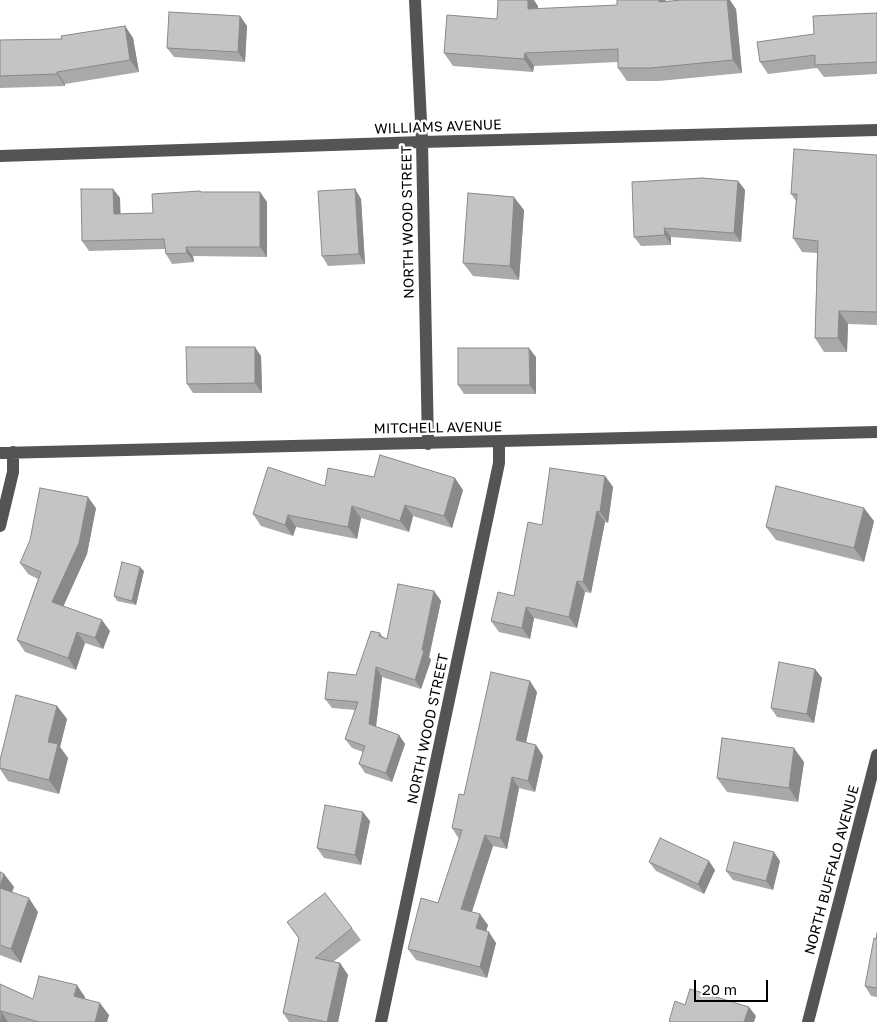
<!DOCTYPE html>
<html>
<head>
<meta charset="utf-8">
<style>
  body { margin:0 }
  #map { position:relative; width:877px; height:1022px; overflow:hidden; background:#fff; font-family:"Golos Text",sans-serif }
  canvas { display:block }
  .scale { position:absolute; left:694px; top:980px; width:74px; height:22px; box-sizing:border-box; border:2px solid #000; border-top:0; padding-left:6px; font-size:15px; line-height:18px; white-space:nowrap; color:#000; -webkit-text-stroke:4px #fff; paint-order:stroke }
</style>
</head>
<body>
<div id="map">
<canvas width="877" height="1022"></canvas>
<div class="scale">20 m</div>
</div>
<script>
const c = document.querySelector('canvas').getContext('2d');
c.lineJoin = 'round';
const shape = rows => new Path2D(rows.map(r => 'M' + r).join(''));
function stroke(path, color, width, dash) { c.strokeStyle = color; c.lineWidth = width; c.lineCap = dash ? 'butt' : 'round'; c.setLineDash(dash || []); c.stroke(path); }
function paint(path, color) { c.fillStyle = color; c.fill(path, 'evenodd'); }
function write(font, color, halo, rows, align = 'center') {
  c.font = font + ' "Golos Text",sans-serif'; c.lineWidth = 5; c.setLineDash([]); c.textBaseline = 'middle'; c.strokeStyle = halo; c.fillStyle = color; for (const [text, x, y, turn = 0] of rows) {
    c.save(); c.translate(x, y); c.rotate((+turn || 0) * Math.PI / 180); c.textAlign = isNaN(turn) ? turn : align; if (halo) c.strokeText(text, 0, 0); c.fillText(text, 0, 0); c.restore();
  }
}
stroke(shape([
  [415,0,422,142,428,444],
  [0,156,422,142,877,130],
  [0,453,877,432],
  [0,526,13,472,13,452],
  [381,1022,499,463,499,442],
  [808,1022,877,755]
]), '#545454', 12);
paint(shape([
  [665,0,666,1,736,9,742,73,659,81,627,81,618,68,618,62,534,66,533,72,453,66,444,53,497,19,538,6,538,9,617,5],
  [877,13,877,74,824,77,817,68,768,74,760,62,814,34],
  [240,16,247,26,245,62,174,57,167,48],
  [125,26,133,38,139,72,65,84,65,86,0,88,0,40,62,39],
  [877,155,877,325,848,324,847,352,824,352,815,338,817,253,802,252,793,238,796,201,791,194],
  [738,181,745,190,741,242,671,237,671,245,641,246,634,237],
  [113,189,120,198,120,214,153,213,200,191,201,192,260,192,267,202,267,257,193,256,194,262,172,264,166,254,165,249,89,251,82,241],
  [355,189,361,199,365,264,328,266,322,256],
  [524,210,519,280,473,276,463,263],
  [261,356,262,393,193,393,187,384],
  [536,357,536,394,464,394,458,385],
  [605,476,613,487,608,523,605,522,591,593,585,592,577,628,534,618,530,639,499,632,491,621,514,596,542,525],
  [374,477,463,490,452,528,413,516,409,532,361,518,357,539,296,527,293,536,261,526,253,514,325,486],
  [96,508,87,554,63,606,110,631,103,649,85,643,76,670,25,652,17,640,38,579,28,574,20,563],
  [874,521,864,562,776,540,766,527],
  [144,571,136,605,117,601,114,596],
  [434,591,441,601,429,657,431,660,421,689,382,677,376,727,399,735,405,744,392,782,365,773,359,764,363,752,352,748,345,739,355,710,332,708,325,699,356,675,380,633,383,637,387,639],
  [815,669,822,678,814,723,777,717,771,708],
  [537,692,526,743,536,745,543,756,535,792,519,788,507,849,493,846,472,912,488,925,486,931,496,943,487,978,416,960,408,949,438,903,459,839,452,828,464,795],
  [57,706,67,719,60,747,68,758,59,794,8,781,0,769,0,760],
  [804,762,798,802,727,792,717,778],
  [370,821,361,865,324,858,317,848],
  [780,861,773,890,733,880,726,871],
  [649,862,715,870,704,894,656,871],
  [0,872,4,874,14,887,12,892,38,912,21,963,0,955],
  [287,922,352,928,361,940,333,962,340,963,348,975,338,1022,289,1022,283,1013,299,939],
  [877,933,877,997,871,996,865,986],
  [0,984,33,999,85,997,85,999,109,1015,107,1022,0,1022]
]), '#a9a9a9');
paint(shape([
  [528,0,534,0,538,6,537,22,528,9],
  [659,0,665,0,668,4,659,2],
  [727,0,730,0,736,9,742,73,733,60],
  [240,16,247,26,245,62,238,52],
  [125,26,133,38,139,72,130,60],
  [525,53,534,66,533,72,524,59],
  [57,72,65,84,65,86,57,74],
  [738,181,745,190,741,242,734,233],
  [113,189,120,198,121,224,114,214],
  [355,189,361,199,365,264,359,254],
  [260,192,267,202,267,257,260,247],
  [514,197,524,210,519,280,510,266],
  [664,228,671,237,671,245,665,235],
  [186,247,193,256,194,262,187,253],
  [839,311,848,324,847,352,838,338],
  [255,347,261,356,262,393,255,383],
  [529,348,536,357,536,394,530,385],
  [605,476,613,487,608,523,600,512],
  [455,478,463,490,452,528,444,516],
  [88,497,96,508,87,554,60,614,52,602],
  [405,505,413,516,409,532,400,521],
  [352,506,361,518,357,539,348,527],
  [864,508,874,521,864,562,854,548],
  [597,511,605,522,591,593,583,582],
  [288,515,296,527,293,536,285,525],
  [140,567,144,571,136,605,132,601],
  [577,581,585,592,577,628,569,617],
  [434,591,441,601,429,657,431,660,421,689,415,680],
  [526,607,534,618,530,639,522,628],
  [102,620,110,631,103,649,95,638],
  [77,632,85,643,76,670,68,658],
  [376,667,382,677,375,734,369,724],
  [815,669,822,678,814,723,807,714],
  [530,681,537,692,524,751,516,740],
  [57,706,67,719,60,747,68,758,59,794,49,780,48,742],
  [399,735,405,744,392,782,386,773],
  [536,745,543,756,535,792,528,781],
  [794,748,804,762,798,802,789,788],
  [512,777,519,788,507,849,500,838],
  [363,812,370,821,361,865,355,855],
  [485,835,493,846,469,920,461,909],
  [774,852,780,861,773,890,766,881],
  [709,861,715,870,704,894,698,884],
  [4,874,14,887,9,901,0,889,0,886],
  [29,898,38,912,21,963,11,949],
  [480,914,488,925,484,939,476,928],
  [489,932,496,943,487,978,480,967],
  [340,963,348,975,338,1022,327,1022],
  [77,985,85,997,82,1008,74,996],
  [100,1003,109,1015,107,1022,95,1022],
  [749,1007,756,1016,754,1022,744,1022],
  [1,1011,8,1022,0,1022]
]), '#898989');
const building = shape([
  [498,0,528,0,528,9,617,5,617,0,659,0,659,2,682,0,727,0,733,60,650,68,618,68,618,49,525,53,524,59,444,53,447,15,497,19,498,0],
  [169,12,240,16,238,52,167,48,169,12],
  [877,13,877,62,815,65,815,55,760,62,757,42,814,34,813,16,877,13],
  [125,26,130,60,57,72,57,74,0,76,0,40,62,39,61,36,125,26],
  [794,149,877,155,877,312,839,311,838,338,815,338,818,241,793,238,797,194,791,194,794,149],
  [702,178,738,181,734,233,664,228,665,235,634,237,632,182,702,178],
  [81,189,113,189,114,214,153,213,152,194,200,191,201,192,260,192,260,247,186,247,187,253,166,254,164,239,82,241,81,189],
  [355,189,359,254,322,256,318,191,355,189],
  [468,193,514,197,510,266,463,263,468,193],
  [186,347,255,347,255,383,187,384,186,347],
  [458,348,529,348,530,385,458,385,458,348],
  [380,455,455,478,444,516,405,505,400,521,352,506,348,527,288,515,285,525,253,514,268,467,325,486,328,468,374,477,380,455],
  [550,468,605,476,600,512,597,511,583,582,577,581,569,617,526,607,522,628,491,621,498,592,514,596,528,522,542,525,550,468],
  [776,486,864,508,854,548,766,527,776,486],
  [40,488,88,497,79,543,52,602,102,620,95,638,77,632,68,658,17,640,41,572,20,563,30,540,40,488],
  [122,562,140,567,132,601,114,596,122,562],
  [398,584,434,591,422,650,424,651,415,680,376,667,369,724,399,735,386,773,359,764,365,746,345,739,358,702,325,699,328,672,356,675,371,631,380,633,379,636,387,639,398,584],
  [779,662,815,669,807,714,771,708,779,662],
  [491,672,530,681,516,740,536,745,528,781,512,777,500,838,485,835,461,909,480,914,476,928,489,932,480,967,408,949,421,898,438,903,462,830,452,828,459,794,464,795,491,672],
  [16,695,57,706,48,742,58,744,49,780,0,768,0,760,16,695],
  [722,738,794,748,789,788,717,778,722,738],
  [325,805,363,812,355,855,317,848,325,805],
  [660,838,709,861,698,884,649,862,660,838],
  [734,842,774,852,766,881,726,871,734,842],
  [0,872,4,874,0,886,0,872],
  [0,888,29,898,11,949,0,945,0,888],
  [325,893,352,928,315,958,340,963,327,1022,283,1013,299,938,287,922,325,893],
  [877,933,877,988,865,986,874,938,876,939,877,933],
  [39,976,77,985,74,996,100,1003,95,1022,39,1022,1,1011,0,1013,0,984,33,999,39,976],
  [690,989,749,1007,744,1022,672,1022,669,1021,675,1001,685,1005,690,989]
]);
paint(building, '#c4c4c4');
stroke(building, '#898989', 1);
write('14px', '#000', '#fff', [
  ["WILLIAMS AVENUE",438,127,-2],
  ["NORTH WOOD STREET",408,222,-91],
  ["MITCHELL AVENUE",438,428,-1],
  ["NORTH WOOD STREET",428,729,-78],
  ["NORTH BUFFALO AVENUE",832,870,-75]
]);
</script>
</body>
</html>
